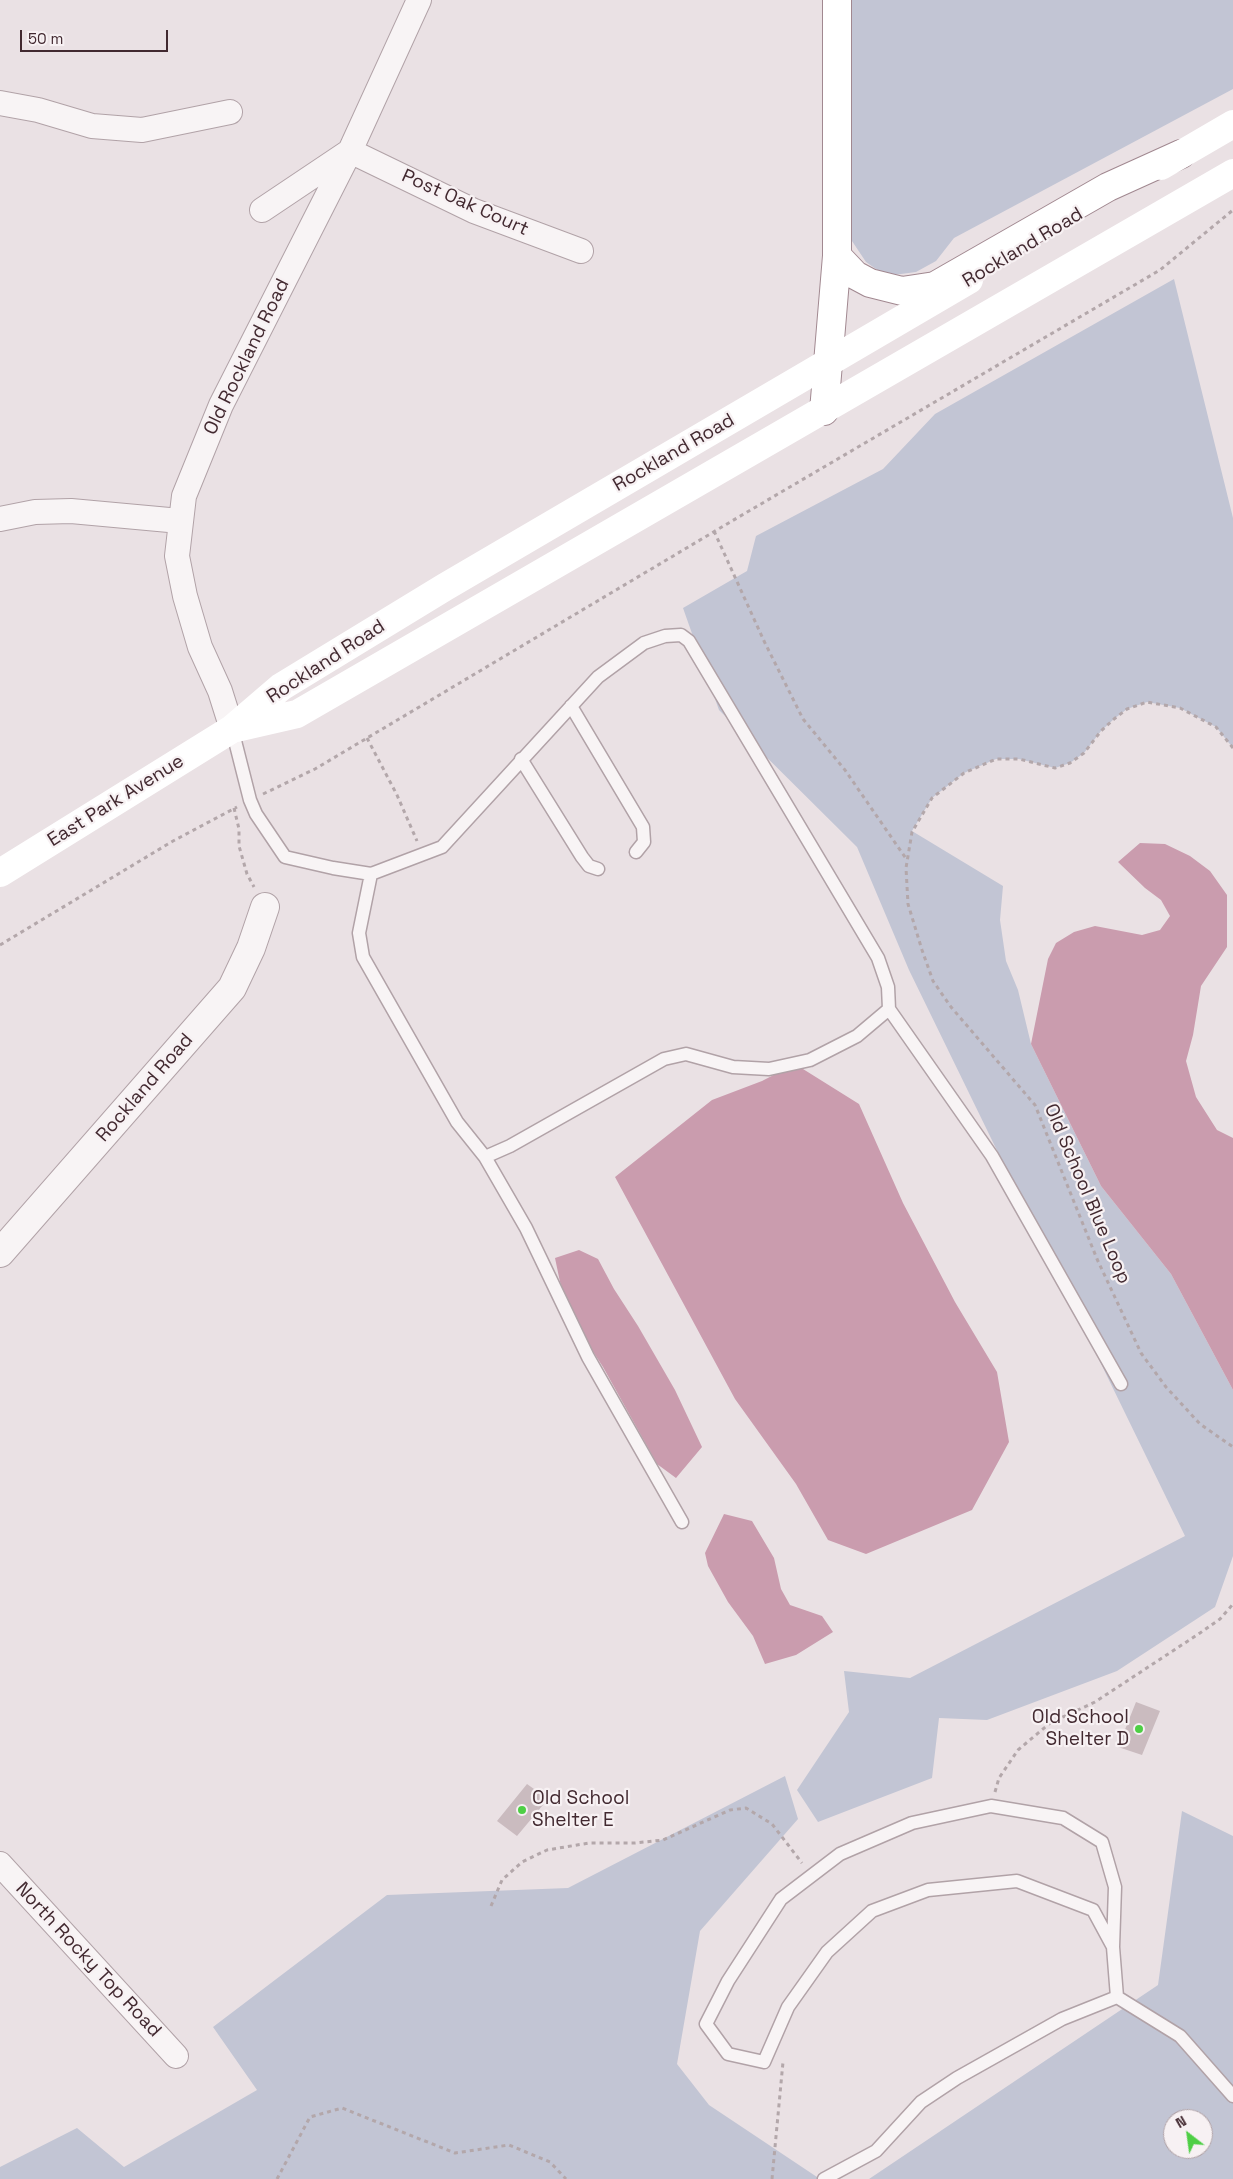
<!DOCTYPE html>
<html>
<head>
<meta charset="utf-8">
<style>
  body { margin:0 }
  #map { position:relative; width:1233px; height:2179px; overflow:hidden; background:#eae1e4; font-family:"Space Grotesk",sans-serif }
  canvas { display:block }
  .north { position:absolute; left:1163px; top:2109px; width:50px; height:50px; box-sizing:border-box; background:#f7f1f3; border:1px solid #afa1a5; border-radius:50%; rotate:330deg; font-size:14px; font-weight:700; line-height:20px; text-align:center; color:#422930 }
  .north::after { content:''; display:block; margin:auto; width:18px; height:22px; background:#4ecf45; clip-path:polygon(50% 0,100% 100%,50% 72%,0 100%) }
  .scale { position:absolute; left:20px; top:30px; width:148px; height:22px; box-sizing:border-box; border:2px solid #422930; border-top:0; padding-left:6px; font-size:15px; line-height:18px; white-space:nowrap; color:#422930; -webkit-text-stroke:4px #f7f1f3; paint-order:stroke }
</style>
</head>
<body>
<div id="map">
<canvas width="1233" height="2179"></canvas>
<div class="north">N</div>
<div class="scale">50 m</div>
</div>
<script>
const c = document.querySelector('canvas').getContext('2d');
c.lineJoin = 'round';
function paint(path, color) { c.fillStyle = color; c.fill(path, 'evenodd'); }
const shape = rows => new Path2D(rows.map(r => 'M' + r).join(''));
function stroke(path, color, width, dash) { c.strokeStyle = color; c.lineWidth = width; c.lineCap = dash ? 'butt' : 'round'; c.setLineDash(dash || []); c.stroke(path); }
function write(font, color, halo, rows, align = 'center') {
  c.font = font + ' "Space Grotesk",sans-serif'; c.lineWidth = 4.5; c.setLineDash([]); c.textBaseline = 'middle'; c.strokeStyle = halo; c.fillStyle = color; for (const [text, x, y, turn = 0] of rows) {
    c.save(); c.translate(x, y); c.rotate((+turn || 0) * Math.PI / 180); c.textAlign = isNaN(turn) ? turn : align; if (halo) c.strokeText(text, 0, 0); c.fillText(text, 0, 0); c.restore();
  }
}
paint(shape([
  [844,0,1233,0,1233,89,954,238,936,261,916,272,886,276,866,262,838,220],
  [1174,279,1233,518,1233,748,1216,727,1180,708,1147,702,1127,709,1114,719,1101,731,1084,753,1070,763,1055,768,1019,759,996,759,964,773,932,798,912,831,1003,886,1000,920,1006,961,1018,990,1031,1044,1101,1186,1171,1274,1233,1390,1233,1556,1215,1607,1117,1671,987,1720,939,1718,932,1778,818,1822,797,1790,849,1712,844,1671,910,1678,1185,1536,909,970,857,847,719,710,683,608,747,571,756,536,883,469,935,414],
  [785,1776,798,1819,700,1931,677,2064,709,2105,820,2179,0,2179,0,2167,77,2128,124,2167,257,2090,213,2027,387,1895,568,1888],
  [1182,1811,1233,1836,1233,2179,869,2179,1158,1985],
  [1173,2119,1203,2119,1203,2149,1173,2149]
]), '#c2c5d4');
paint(shape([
  [1140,843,1165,844,1190,856,1210,871,1227,895,1227,947,1201,986,1193,1035,1186,1061,1196,1097,1217,1130,1233,1138,1233,1390,1171,1274,1101,1186,1031,1044,1048,959,1056,943,1074,932,1095,926,1142,935,1160,930,1170,916,1161,900,1145,888,1118,862],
  [795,1064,859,1104,903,1203,955,1302,997,1372,1009,1442,972,1510,866,1554,828,1540,796,1484,735,1399,615,1177,712,1100,762,1081],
  [579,1250,598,1259,614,1289,638,1326,675,1390,702,1447,676,1478,657,1464,603,1367,581,1333,560,1282,555,1258],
  [724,1514,752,1521,774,1558,781,1589,790,1605,822,1616,833,1632,796,1655,765,1664,753,1636,728,1602,708,1566,705,1553]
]), '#ca9cae');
paint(shape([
  [1136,1702,1160,1711,1142,1755,1118,1747],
  [527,1784,548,1799,517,1836,497,1821]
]), '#cabbbf');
const service = shape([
  [571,706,643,827,644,842,636,852],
  [232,729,250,800,256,814,285,857,333,868,371,874,442,847,598,677,644,643,665,636,681,635,689,641,878,958,888,987,889,1009,992,1156,1121,1384],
  [521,759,582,857,589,866,598,869],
  [371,874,359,933,363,957,457,1122,485,1157,526,1228,588,1357,682,1522],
  [485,1157,510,1146,664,1059,686,1054,733,1067,769,1069,810,1060,857,1036,889,1009],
  [1113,1947,1093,1910,1017,1881,928,1890,872,1911,827,1952,788,2007,764,2062,728,2054,706,2024,728,1981,781,1899,840,1854,912,1823,991,1806,1063,1818,1102,1842,1115,1887,1113,1947,1117,1997],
  [824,2179,876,2151,921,2102,957,2078,1062,2019,1117,1997,1180,2036,1233,2096]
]);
const minor = shape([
  [0,103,38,110,92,126,142,130,230,112],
  [262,210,350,151,474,211,581,251],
  [0,519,35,512,71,511,180,521],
  [232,729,220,691,200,647,185,596,177,556,184,496,221,405,350,151,419,0],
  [0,1864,176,2056]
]);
const tertiary = shape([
  [0,1253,232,988,251,948,265,907]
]);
const motorway = shape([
  [837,256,855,275,870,283,902,291,935,286,1108,187,1181,154],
  [824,411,837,256,837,0]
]);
stroke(service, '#b1a2a7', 15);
stroke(minor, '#b1a2a7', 26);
stroke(tertiary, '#b1a2a7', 30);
stroke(motorway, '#a18890', 30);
stroke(shape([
  [714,531,764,641,803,719,845,770,907,860],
  [367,738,397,795,417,841],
  [1233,748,1216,727,1180,708,1147,702,1127,709,1114,719,1101,731,1084,753,1070,763,1055,768,1019,759,996,759,964,773,932,798,912,832,906,868,908,904,922,950,933,981,951,1007,1035,1105,1097,1259,1141,1353,1166,1387,1200,1424,1233,1447],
  [263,794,315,769,737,518,1160,270,1233,210],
  [234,808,239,829,239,846,247,874,254,887],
  [0,945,173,841,237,807],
  [995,1792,999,1778,1018,1750,1050,1723,1095,1702,1200,1633,1220,1619,1233,1604],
  [491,1906,502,1880,522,1862,547,1850,589,1843,635,1843,663,1840,730,1810,746,1808,772,1824,802,1863],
  [277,2179,310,2117,342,2108,455,2153,509,2145,550,2162,566,2179],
  [772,2179,783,2062]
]), '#b3a7aa', 3, [4, 4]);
stroke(service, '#f8f4f5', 12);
stroke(minor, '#f8f4f5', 24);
stroke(tertiary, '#f8f4f5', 28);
stroke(shape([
  [1161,166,1233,124],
  [236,728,297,714,1233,173],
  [0,873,232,729,281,687,445,587,969,280]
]), '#fff', 28);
stroke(motorway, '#fff', 28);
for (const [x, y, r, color] of [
  [1139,1729,5,"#4ecf45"],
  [522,1810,5,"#4ecf45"]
]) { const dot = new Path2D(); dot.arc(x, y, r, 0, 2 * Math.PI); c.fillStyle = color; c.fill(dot); stroke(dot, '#f7f1f3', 2); }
write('19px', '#422930', '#f7f1f3', [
  ["Post Oak Court",465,203,24],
  ["Rockland Road",1023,248,-31],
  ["Old Rockland Road",247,357,-64],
  ["Rockland Road",674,453,-30],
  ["Rockland Road",326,662,-33],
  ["East Park Avenue",116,801,-32],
  ["Rockland Road",145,1088,-49],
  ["Old School Blue Loop",1087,1194,67],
  ["North Rocky Top Road",88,1960,47]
]);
write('19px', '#422930', '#f7f1f3', [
  ["Old School",1129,1718],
  ["Shelter D",1129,1740],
  ["Old School",532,1799,"left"],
  ["Shelter E",532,1821,"left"]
], 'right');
</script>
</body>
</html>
